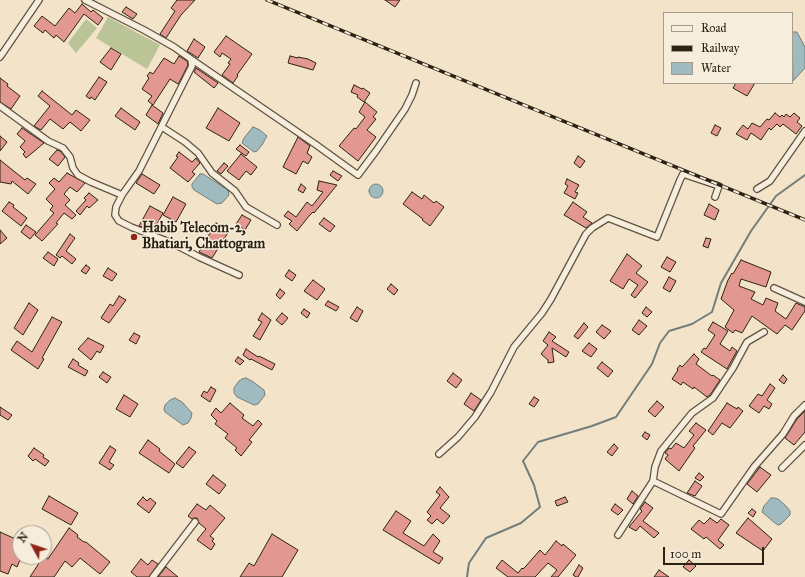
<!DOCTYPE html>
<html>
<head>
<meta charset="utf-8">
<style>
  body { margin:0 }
  #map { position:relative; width:805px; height:577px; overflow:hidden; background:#f3e3c9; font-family:"IM FELL Great Primer",serif }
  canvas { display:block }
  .legend { position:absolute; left:663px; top:12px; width:130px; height:72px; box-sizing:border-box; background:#f7eddc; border:1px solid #a69c8c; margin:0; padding:5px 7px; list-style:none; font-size:12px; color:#2c2214 }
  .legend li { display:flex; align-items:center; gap:8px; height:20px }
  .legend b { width:20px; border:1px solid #a69c8c }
  .north { position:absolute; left:12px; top:525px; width:40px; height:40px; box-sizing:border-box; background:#f7eddc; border:1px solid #a69c8c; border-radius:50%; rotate:310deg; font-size:11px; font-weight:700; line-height:16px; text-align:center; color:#2c2214 }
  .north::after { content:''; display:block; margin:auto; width:14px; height:18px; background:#8f2418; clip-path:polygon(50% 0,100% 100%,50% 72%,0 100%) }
  .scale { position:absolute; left:663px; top:547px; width:101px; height:18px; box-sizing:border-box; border:2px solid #2c2214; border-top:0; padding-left:5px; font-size:12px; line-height:14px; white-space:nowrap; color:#2c2214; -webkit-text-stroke:3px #f7eddc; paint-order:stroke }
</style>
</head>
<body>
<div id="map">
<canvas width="805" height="577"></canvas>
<ul class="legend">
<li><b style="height:5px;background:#f7eddc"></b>Road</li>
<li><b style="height:5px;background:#2c2214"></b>Railway</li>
<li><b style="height:11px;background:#a0bbc0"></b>Water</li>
</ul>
<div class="north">N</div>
<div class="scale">100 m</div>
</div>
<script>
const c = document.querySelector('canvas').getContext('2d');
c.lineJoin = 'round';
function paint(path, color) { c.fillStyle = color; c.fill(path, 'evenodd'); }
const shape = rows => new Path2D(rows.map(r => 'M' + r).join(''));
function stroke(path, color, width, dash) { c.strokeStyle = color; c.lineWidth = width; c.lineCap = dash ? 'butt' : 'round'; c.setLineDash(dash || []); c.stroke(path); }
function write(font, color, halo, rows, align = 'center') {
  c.font = font + ' "IM FELL Great Primer",serif'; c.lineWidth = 3; c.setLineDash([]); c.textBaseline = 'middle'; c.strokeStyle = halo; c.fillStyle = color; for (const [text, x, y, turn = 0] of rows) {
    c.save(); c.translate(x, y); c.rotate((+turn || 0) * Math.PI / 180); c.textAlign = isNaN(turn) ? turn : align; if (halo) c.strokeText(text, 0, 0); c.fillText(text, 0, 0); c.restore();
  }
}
paint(shape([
  [108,17,160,45,147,69,96,38],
  [86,19,97,28,76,53,68,43]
]), '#bac497');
const water = shape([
  [792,32,797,32,805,47,805,68,793,81,792,32],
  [253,127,260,130,267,136,262,145,257,151,254,152,242,143,244,138,253,127],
  [200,174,203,174,228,190,229,195,222,203,217,204,194,190,192,187,192,184,200,174],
  '369 191a7 7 0 1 1 14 0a7 7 0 1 1-14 0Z',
  [246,378,252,381,264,390,265,395,258,404,254,405,237,397,234,393,234,388,239,381,242,379,246,378],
  [175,398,182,402,192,413,191,418,188,423,183,425,165,412,164,409,165,405,170,400,175,398],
  [771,498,774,498,778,499,786,506,790,511,790,515,781,524,778,525,775,523,762,512,764,506,771,498]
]);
paint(water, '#a0bbc0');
stroke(water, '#727e7b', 1);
stroke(shape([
  [467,577,469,563,486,538,521,523,540,507,534,485,523,461,538,442,592,426,616,417,652,364,660,343,669,331,692,324,712,312,721,283,751,231,776,196,805,175]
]), '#727e7b', 2);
const building = shape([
  [177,0,195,0,181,15,166,38,160,34,175,11,171,8,177,0],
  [385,0,400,0,395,7,385,0],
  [82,4,91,12,93,10,103,18,98,25,84,14,64,42,56,35,54,38,45,30,43,33,34,26,42,16,55,26,69,8,75,13,82,4],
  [126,7,137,14,133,19,122,12,126,7],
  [226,36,252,54,237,75,238,76,233,83,222,75,230,64,228,63,231,59,222,53,220,57,214,52,226,36],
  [194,39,205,47,198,58,187,51,194,39],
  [111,48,121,54,111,70,100,62,111,48],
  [179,56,187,61,188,65,181,79,178,84,170,79,153,105,148,101,152,96,142,89,149,78,147,76,150,72,153,74,164,58,174,64,179,56],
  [290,56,298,58,298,57,308,59,316,63,313,70,288,63,290,56],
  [196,68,218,83,214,88,194,72,196,68],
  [99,77,107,82,95,100,91,97,90,99,86,96,99,77],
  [0,78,8,84,7,86,20,96,11,109,0,102,0,78],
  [736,83,755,83,747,96,733,88,736,83],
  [354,85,362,89,363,88,370,93,364,102,357,97,358,95,351,92,354,85],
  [42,91,72,115,76,110,90,120,81,131,70,122,63,129,50,119,41,130,34,126,50,106,38,96,42,91],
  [365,102,377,112,373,117,376,119,367,130,376,137,358,161,339,146,354,128,356,129,365,117,359,112,365,102],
  [152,105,163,113,158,124,146,115,152,105],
  [121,108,140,122,135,130,115,116,121,108],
  [218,108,240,123,229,141,206,128,218,108],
  [775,113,780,117,782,115,784,117,786,114,790,117,794,113,800,118,797,122,802,126,796,134,783,124,780,127,777,124,771,130,769,128,761,140,751,133,747,140,736,134,743,125,748,129,752,123,760,127,767,119,769,120,775,113],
  [715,125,721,128,717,136,711,133,715,125],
  [22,128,44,143,26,158,23,154,25,152,20,147,25,141,17,134,22,128],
  [0,136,7,142,0,151,0,136],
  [298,137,310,146,307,153,312,157,308,164,303,161,296,174,283,167,298,137],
  [240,145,249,152,246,156,236,149,240,145],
  [57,150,60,151,65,157,58,166,49,159,57,150],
  [179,152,192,162,196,158,200,163,192,172,195,174,188,182,170,168,178,157,176,156,179,152],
  [241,154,257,167,251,175,246,171,239,180,227,171,241,154],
  [578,156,585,161,580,168,574,163,578,156],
  [0,160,25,180,27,178,36,184,28,194,12,181,11,184,0,182,0,160],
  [224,163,228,166,221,174,217,171,224,163],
  [333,171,342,176,338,181,330,175,333,171],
  [67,173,85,183,77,192,70,187,64,194,70,200,65,205,76,215,72,219,64,213,56,223,58,224,42,241,35,235,54,213,50,210,53,206,46,199,55,189,49,183,54,178,59,182,67,173],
  [142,174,160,185,154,194,136,183,142,174],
  [567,179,579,185,575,192,578,193,575,199,564,193,568,186,565,184,567,179],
  [319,181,337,185,314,213,313,212,309,216,297,231,289,224,292,221,284,216,288,211,296,217,307,202,312,206,323,192,317,190,319,181],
  [301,184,306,188,303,193,298,190,301,184],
  [412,192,422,199,424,195,434,203,436,201,444,207,430,226,422,220,423,219,403,204,412,192],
  [89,193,98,200,89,208,87,206,80,215,76,211,86,200,84,198,89,193],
  [173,197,186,204,176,222,163,215,173,197],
  [9,202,14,205,13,207,27,218,21,226,2,211,9,202],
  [573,202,587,212,583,217,592,223,586,228,564,215,573,202],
  [709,204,719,210,715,220,704,215,709,204],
  [150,206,163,213,153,231,139,226,150,206],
  [242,215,251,220,245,230,236,224,242,215],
  [324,218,335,226,330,232,319,224,324,218],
  [216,223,229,231,212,258,199,252,216,223],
  [26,225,36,232,30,239,21,232,26,225],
  [0,230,7,238,0,244,0,230],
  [70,234,75,238,66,251,76,259,72,264,62,256,60,258,56,255,70,234],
  [706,238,711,239,708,248,703,246,706,238],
  [48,252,58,259,54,266,43,258,48,252],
  [627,254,642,266,636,273,648,282,635,298,631,295,638,285,629,279,623,289,610,281,627,254],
  [667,257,676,262,670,272,661,267,667,257],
  [741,260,771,272,766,287,741,279,739,286,755,292,751,299,763,305,766,298,778,303,775,311,786,319,796,303,805,307,805,311,792,330,785,325,777,334,752,316,742,333,735,330,733,333,725,327,734,310,721,299,728,280,732,273,733,274,741,260],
  [86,265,90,268,86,274,81,271,86,265],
  [108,268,117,274,112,281,103,276,108,268],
  [289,270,296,275,292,281,285,276,289,270],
  [669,277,676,281,670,292,663,288,669,277],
  [313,280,325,289,317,300,304,291,313,280],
  [391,284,398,290,394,295,387,289,391,284],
  [280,289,285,293,280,299,276,295,280,289],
  [119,296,126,300,109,323,101,318,110,304,113,306,119,296],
  [328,301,339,307,336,311,325,305,328,301],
  [29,303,38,310,23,335,14,328,29,303],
  [357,307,363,311,357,322,350,318,357,307],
  [646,307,652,312,647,317,642,313,646,307],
  [304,309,310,313,307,318,301,313,304,309],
  [262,313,271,320,260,340,253,336,262,322,258,320,262,313],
  [282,313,288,318,282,325,276,320,282,313],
  [52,317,62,322,42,358,44,359,38,369,11,350,17,341,32,352,52,317],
  [639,320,647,326,639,335,632,330,639,320],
  [713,322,728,331,720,344,730,351,732,347,737,351,727,369,701,352,704,348,706,349,715,335,708,330,713,322],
  [584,323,588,327,578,339,574,336,584,323],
  [602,325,611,331,604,339,596,332,602,325],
  [549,332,556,337,552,341,569,352,566,357,552,348,554,362,548,363,548,360,541,354,548,345,543,341,549,332],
  [134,333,140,336,136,344,129,340,134,333],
  [88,338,104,346,100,353,97,351,91,360,78,349,88,338],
  [589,343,597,349,591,357,582,351,589,343],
  [246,349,258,357,259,356,275,364,272,370,251,359,250,360,243,355,246,349],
  [694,354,699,359,696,364,712,376,713,375,720,380,710,395,707,397,694,387,693,389,683,382,681,385,672,379,678,370,677,369,680,365,682,367,694,354],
  [238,357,244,361,240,365,235,361,238,357],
  [73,359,79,363,78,365,88,371,85,376,68,367,73,359],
  [602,362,613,371,608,377,597,368,602,362],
  [103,372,111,377,107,383,99,377,103,372],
  [453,373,462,380,456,388,447,381,453,373],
  [783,375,787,379,784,384,779,380,783,375],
  [770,384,775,388,767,400,772,404,769,409,764,406,759,413,749,406,758,394,762,396,770,384],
  [211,387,216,390,210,402,201,396,204,391,207,393,211,387],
  [471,393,481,400,474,411,464,404,471,393],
  [124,395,138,404,130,417,116,409,124,395],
  [534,397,539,400,534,407,529,404,534,397],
  [657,401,664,407,655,417,648,411,657,401],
  [230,403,244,415,242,418,253,426,258,420,262,424,249,440,252,442,241,456,235,450,237,448,225,438,228,434,215,424,217,421,211,415,216,408,221,413,230,403],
  [727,403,737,409,738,407,743,411,730,428,722,423,713,435,708,431,727,403],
  [0,407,12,415,8,420,0,415,0,407],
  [805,411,805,432,794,445,785,438,797,419,805,411],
  [696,423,706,430,693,446,695,448,679,471,665,459,668,455,665,453,669,448,671,449,676,443,684,448,694,435,689,431,696,423],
  [645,432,650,435,647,440,642,436,645,432],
  [148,440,160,449,159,451,175,464,169,473,139,453,148,440],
  [614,444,618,448,612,456,607,452,614,444],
  [110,446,116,450,109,462,114,465,110,470,99,463,110,446],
  [189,447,196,452,183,468,176,463,189,447],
  [34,448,44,455,43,457,49,461,45,466,35,459,33,461,28,456,34,448],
  [760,467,771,475,757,492,747,484,760,467],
  [699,473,704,477,700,481,695,478,699,473],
  [213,475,226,485,219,494,206,484,213,475],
  [695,481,702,486,695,496,687,493,695,481],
  [440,487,449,497,440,508,450,516,443,524,437,519,432,524,427,520,431,516,427,512,440,495,436,492,440,487],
  [632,491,638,496,633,504,627,499,632,491],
  [49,496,78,513,71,525,42,509,49,496],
  [143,497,147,501,150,498,156,503,149,513,137,504,143,497],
  [565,497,568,502,557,506,555,501,565,497],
  [645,502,653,508,643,521,659,533,654,538,640,526,636,531,629,527,642,511,640,509,645,502],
  [197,504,206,510,210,505,225,518,210,536,214,539,212,541,215,544,211,550,197,540,206,529,199,523,197,518,194,518,192,519,188,516,197,504],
  [615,504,623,510,618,515,611,510,615,504],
  [752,509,756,512,753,517,748,513,752,509],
  [396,511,411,521,403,533,424,546,433,534,440,541,433,552,443,558,439,564,383,530,396,511],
  [710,518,717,523,721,519,729,525,718,540,724,545,720,549,706,537,704,539,691,529,699,520,704,524,710,518],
  [748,518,772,539,763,551,736,533,748,518],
  [69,528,78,535,77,537,84,542,86,542,110,562,100,574,80,558,72,567,65,561,54,577,30,577,43,557,48,559,69,528],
  [0,532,20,541,20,547,17,553,20,554,20,560,17,567,12,564,8,574,0,571,0,532],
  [272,534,298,550,282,577,240,577,249,563,254,566,272,534],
  [556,541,562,546,563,544,576,555,558,577,551,577,557,570,548,563,535,577,508,577,496,568,502,560,518,573,522,568,523,569,526,566,540,550,545,555,556,541],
  [141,559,148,565,152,560,158,564,149,577,137,577,131,572,141,559],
  [689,560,696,566,690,572,683,567,689,560],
  [579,565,583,568,578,577,576,577,573,575,579,565],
  [166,567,178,577,158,577,166,567],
  [659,570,669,577,654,577,659,570]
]);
paint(building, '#e29890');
stroke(building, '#2c2214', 1);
const street = shape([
  [85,0,144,30,174,47,191,59,192,66,139,171,122,195,116,207,115,215,119,221,131,227,172,243,199,257,239,275],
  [0,57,39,0],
  [191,59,315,144,358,175,376,151,405,109,412,95,416,83],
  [0,106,48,141,63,148,70,157,73,168,78,175,91,182,122,195],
  [162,127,185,142,198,153,212,173,235,191,246,207,277,225],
  [757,189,770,181,805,131],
  [774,288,805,302],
  [439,454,458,437,475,417,491,392,514,347,542,313,551,299,586,234,592,228,608,218,657,237,680,180,683,174,719,186,715,197],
  [782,468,805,445],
  [653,481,655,467,661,451,692,413,713,398,733,368,747,342,764,332],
  [618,535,653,481,721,514,754,467,783,434,794,416,805,405],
  [153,577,195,522]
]);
stroke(street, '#5e5241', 8);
stroke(street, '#f7eddc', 5.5);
const rail = shape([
  [267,0,805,220]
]);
stroke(rail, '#2c2214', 3.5);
stroke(rail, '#f7eddc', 2, [6]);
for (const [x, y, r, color] of [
  [134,237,4,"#8f2418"]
]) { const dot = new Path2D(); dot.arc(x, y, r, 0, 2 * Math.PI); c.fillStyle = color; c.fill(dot); stroke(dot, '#f7eddc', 1.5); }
write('bold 14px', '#2c2214', '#f7eddc', [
  ["Habib Telecom-2,",142,229],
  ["Bhatiari, Chattogram",142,245]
], 'left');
</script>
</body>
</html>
